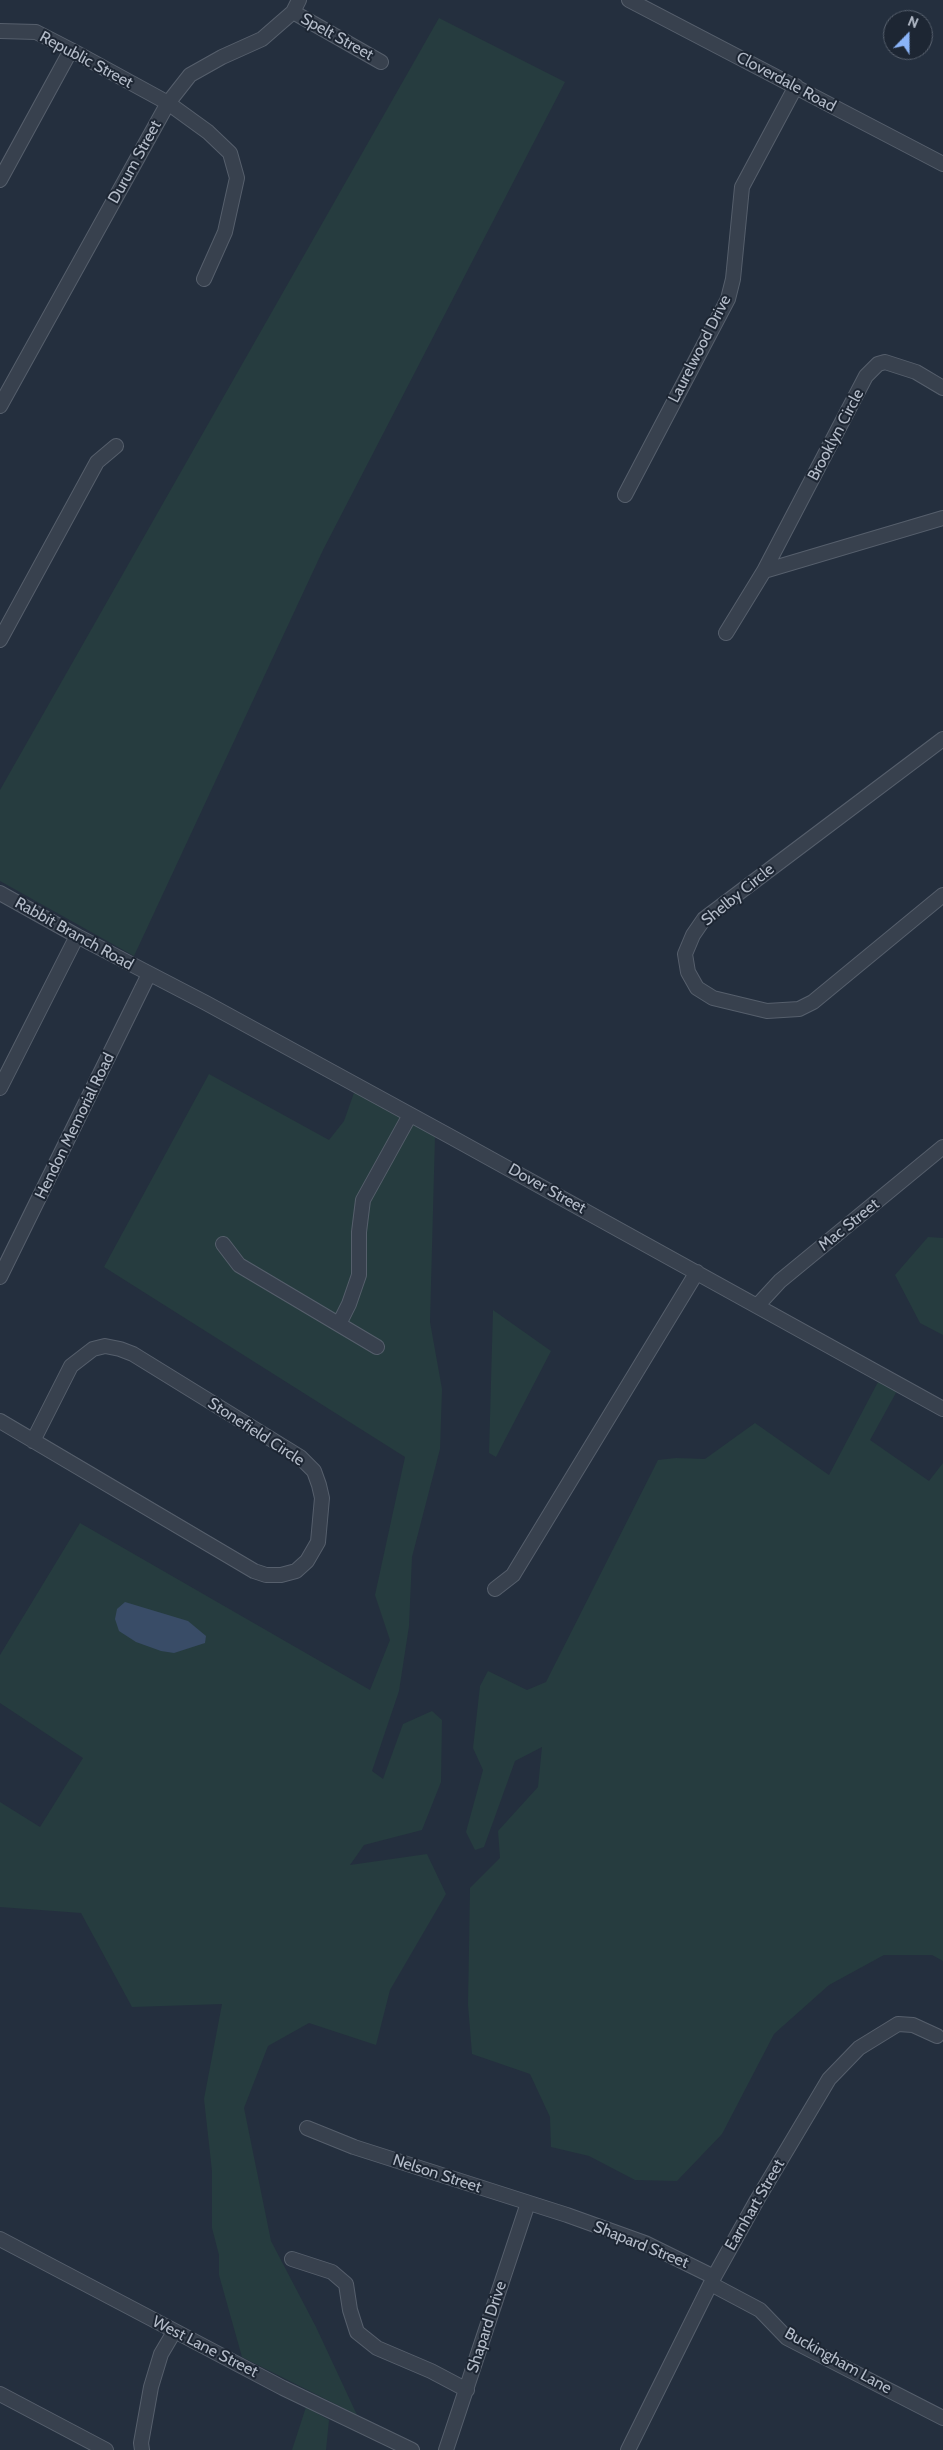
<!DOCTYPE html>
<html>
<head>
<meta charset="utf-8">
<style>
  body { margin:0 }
  #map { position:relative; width:943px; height:2450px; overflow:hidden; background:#242f3e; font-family:Cabin,sans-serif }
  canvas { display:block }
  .north { position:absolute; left:883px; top:10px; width:50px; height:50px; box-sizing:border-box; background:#1d2633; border:1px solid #59626f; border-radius:50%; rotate:22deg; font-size:14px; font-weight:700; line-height:20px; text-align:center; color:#b4bcc9 }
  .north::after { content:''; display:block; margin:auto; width:18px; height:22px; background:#8ab4f8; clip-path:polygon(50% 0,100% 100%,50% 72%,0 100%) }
</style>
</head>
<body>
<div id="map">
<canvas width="943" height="2450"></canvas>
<div class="north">N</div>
</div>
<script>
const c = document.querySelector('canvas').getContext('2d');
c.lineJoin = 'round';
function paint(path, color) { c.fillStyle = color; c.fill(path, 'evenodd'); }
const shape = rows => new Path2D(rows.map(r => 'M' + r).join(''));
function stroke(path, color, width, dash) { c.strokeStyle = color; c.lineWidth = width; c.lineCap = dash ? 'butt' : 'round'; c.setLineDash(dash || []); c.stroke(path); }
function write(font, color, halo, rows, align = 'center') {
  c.font = font + ' Cabin,sans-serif'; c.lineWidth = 4; c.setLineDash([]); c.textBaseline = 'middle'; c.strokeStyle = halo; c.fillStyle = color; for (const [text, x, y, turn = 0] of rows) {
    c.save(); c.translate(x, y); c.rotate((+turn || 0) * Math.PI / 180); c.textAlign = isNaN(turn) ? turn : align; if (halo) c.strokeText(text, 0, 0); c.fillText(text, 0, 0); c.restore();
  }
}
paint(shape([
  [439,18,565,82,323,550,134,956,0,881,0,790],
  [209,1074,329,1140,344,1121,355,1090,435,1136,430,1322,442,1389,440,1449,412,1557,409,1626,399,1691,372,1771,383,1779,403,1724,432,1711,442,1720,441,1782,422,1830,364,1845,350,1865,427,1854,446,1894,390,1990,376,2045,309,2023,268,2046,244,2108,271,2241,316,2327,357,2415,242,2357,219,2275,219,2255,212,2228,212,2171,204,2099,222,2004,132,2007,81,1913,0,1907,0,1802,40,1827,83,1758,0,1703,0,1655,80,1523,370,1690,390,1640,375,1595,405,1457,104,1267],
  [928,1237,943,1238,943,1335,920,1323,895,1275],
  [493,1310,551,1351,496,1457,489,1453],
  [878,1382,897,1391,870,1440,929,1481,943,1463,943,1961,932,1955,884,1955,829,1985,774,2034,722,2134,677,2181,635,2180,589,2156,551,2147,550,2117,530,2074,472,2054,468,2005,470,1888,500,1858,498,1831,538,1787,542,1747,515,1761,484,1847,475,1850,466,1832,483,1770,473,1748,480,1686,488,1671,527,1690,546,1682,658,1460,676,1458,705,1459,755,1423,829,1475],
  [306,2407,329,2420,326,2450,292,2450]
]), '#263c3f');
paint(shape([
  [125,1602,188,1621,206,1636,205,1643,174,1653,161,1651,136,1642,119,1631,115,1619,117,1609]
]), '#394c67');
const minor = shape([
  [629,0,943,164],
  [293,12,381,62],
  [0,31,36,32,71,50,168,103,208,132,230,153,237,178,225,232,204,279],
  [0,180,71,50],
  [0,406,168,103,190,75,222,57,262,39,293,12,299,0],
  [625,495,728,299,733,279,742,187,796,86],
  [764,571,943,518],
  [726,633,764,571,866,376,878,364,885,362,916,372,943,388],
  [0,640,97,462,116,446],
  [943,739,704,919,693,935,685,954,688,972,697,988,713,998,767,1011,799,1009,813,1002,943,895],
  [0,893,77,936,206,1003,453,1138,943,1409],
  [0,1088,77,936],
  [223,1244,239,1265,377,1347],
  [0,1277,149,974],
  [757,1306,780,1281,943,1147],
  [339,1324,349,1304,359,1275,359,1232,363,1200,410,1115],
  [0,1421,254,1571,266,1575,281,1575,296,1571,307,1561,318,1542,322,1498,319,1485,314,1471,300,1457,133,1354,120,1349,105,1346,93,1349,71,1366,33,1441],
  [495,1589,513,1575,697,1272],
  [307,2128,354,2147,567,2215,645,2243,714,2277],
  [0,2239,283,2388,412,2450],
  [292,2259,332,2272,346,2284,350,2310,357,2332,377,2348,431,2371,467,2390],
  [711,2284,760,2310,787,2338,943,2418],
  [0,2394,106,2450],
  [142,2450,141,2443,151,2387,161,2354,174,2332],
  [446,2450,528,2203],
  [628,2450,714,2277,757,2200,829,2079,859,2048,898,2024,913,2025,937,2036]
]);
stroke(minor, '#565f6c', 16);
stroke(minor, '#38414e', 14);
write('16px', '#b4bcc9', '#1d2633', [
  ["Spelt Street",337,37,29],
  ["Republic Street",86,60,28],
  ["Cloverdale Road",786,82,28],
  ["Durum Street",135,162,-61],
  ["Laurelwood Drive",700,349,-63],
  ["Brooklyn Circle",836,435,-62],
  ["Shelby Circle",738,895,-39],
  ["Rabbit Branch Road",74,934,29],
  ["Hendon Memorial Road",75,1126,-64],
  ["Dover Street",547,1189,29],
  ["Mac Street",849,1225,-39],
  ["Stonefield Circle",256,1432,33],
  ["Nelson Street",437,2174,18],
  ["Earnhart Street",755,2205,-60],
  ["Shapard Street",641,2245,22],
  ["Shapard Drive",487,2327,-72],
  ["West Lane Street",205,2347,27],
  ["Buckingham Lane",838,2361,29]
]);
</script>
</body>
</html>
